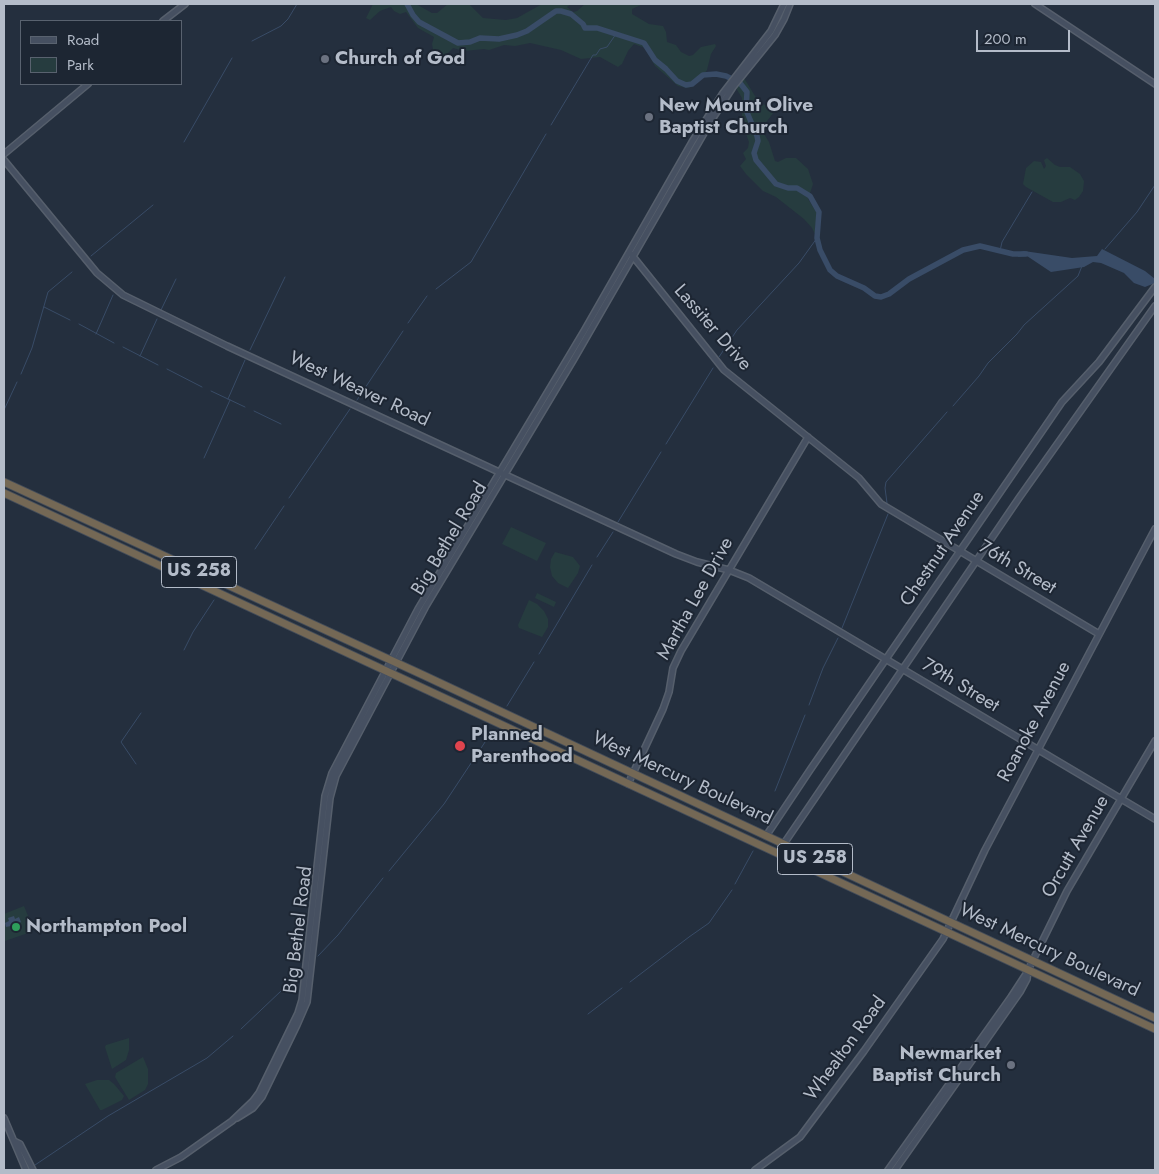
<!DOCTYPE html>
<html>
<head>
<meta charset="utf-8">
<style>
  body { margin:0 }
  #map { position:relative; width:1159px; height:1174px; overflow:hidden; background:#242f3e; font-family:Jost,sans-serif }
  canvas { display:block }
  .frame { position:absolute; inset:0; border:5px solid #b4bcc9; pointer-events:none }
  .legend { position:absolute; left:20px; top:20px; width:162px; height:65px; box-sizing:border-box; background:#1d2633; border:1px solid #59626f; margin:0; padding:6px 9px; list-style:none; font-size:15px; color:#b4bcc9 }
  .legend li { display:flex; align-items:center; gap:10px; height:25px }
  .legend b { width:25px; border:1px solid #59626f }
  .scale { position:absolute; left:976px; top:30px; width:94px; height:22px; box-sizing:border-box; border:2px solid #b4bcc9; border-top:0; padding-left:6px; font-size:15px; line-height:18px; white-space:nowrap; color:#b4bcc9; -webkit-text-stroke:4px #1d2633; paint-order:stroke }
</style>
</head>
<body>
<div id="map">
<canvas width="1159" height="1174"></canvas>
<div class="frame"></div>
<ul class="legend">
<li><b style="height:6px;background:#465061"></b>Road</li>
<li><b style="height:14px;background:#263c3f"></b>Park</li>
</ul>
<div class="scale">200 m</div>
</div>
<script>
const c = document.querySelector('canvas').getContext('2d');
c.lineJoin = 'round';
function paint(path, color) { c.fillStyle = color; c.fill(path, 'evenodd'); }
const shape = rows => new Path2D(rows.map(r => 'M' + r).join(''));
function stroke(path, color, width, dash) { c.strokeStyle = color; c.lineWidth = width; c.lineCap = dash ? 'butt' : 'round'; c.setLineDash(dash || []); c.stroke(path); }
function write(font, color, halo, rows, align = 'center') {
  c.font = font + ' Jost,sans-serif'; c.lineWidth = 4; c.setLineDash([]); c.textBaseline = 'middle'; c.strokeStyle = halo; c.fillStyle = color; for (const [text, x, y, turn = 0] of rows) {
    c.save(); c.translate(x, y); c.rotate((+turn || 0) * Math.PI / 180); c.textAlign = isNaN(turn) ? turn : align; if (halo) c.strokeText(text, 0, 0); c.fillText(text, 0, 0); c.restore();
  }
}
paint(shape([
  [373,4,416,4,432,13,437,13,448,4,469,4,483,18,506,20,517,18,542,4,571,4,567,7,573,12,577,11,585,4,643,4,632,9,632,14,649,24,663,26,666,32,667,42,676,45,681,52,689,56,693,55,701,47,715,44,716,46,711,54,707,70,700,80,691,87,687,88,678,86,655,66,645,48,634,44,628,51,622,64,618,67,600,57,581,59,561,50,530,43,515,46,504,45,489,50,484,49,464,51,453,48,448,53,446,60,442,62,434,55,432,44,434,37,418,28,406,12,400,14,394,11,391,7,380,11,370,20,366,18],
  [744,78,760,104,774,106,777,108,761,129,769,142,775,161,778,162,786,158,796,158,808,169,813,184,808,199,817,213,815,234,812,228,804,219,776,197,763,191,746,174,740,166,746,159,743,153,748,148,749,142,742,123,742,98,736,88],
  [1047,158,1055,165,1060,167,1070,167,1080,174,1084,181,1083,191,1079,197,1075,200,1070,198,1061,202,1053,202,1026,187,1023,184,1026,168,1034,161,1041,162,1044,169,1046,166,1044,160],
  [511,527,546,543,537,561,502,544],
  [555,552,573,557,580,566,578,573,568,588,558,583,552,576,550,567,551,559],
  [537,593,556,602,554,607,535,598],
  [529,600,537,604,544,611,548,619,548,627,542,637,519,628,518,625],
  [24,906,30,921,27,923,31,932,5,941,4,937,4,914],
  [129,1038,129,1050,126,1060,112,1069,105,1047,106,1045],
  [143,1057,148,1069,148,1084,145,1090,129,1100,115,1077,116,1073],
  [97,1080,109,1080,114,1084,124,1096,122,1100,102,1110,100,1110,85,1084]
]), '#263c3f');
paint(shape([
  [1102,249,1145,271,1155,279,1155,283,1145,287,1134,283,1124,273,1101,263,1093,262,1084,267,1051,272,1027,256,1018,257,1020,252,1024,251,1072,258,1097,256],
  [14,916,15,919,19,917,21,922,17,924,18,927,13,929,11,926,6,927,5,923,9,921,8,918]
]), '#394c67');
stroke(shape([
  [252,41,281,26,288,19,297,4],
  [551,125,593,55,596,55,600,49,607,47,616,34],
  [184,142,232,58],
  [1105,249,1137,212,1155,185],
  [1000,251,1002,242,1032,192],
  [91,256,153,205],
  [436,289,471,262,546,134],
  [44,307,70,320],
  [161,310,176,279],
  [408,323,427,296],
  [79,324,114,343],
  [96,334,113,295],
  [123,347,158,365],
  [250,350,285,277],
  [140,356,157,319],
  [719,357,737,330,799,263,817,238],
  [167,369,202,387],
  [21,374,32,348,48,292,72,272],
  [211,391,245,407],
  [228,399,245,360],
  [357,400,403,331],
  [953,406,979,376,988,363,1017,334,1024,325,1078,276,1082,266],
  [4,410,17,382],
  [254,411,281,424],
  [666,444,713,368],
  [204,458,230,400],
  [289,498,350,409],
  [887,503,885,488,886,482,947,412],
  [618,522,661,452],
  [255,549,284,506],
  [597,557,613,532],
  [842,628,888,514],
  [184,650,193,632,214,600],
  [539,654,592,565],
  [809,705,823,668,838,638],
  [507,706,534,662],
  [136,764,121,742,141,713],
  [775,791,805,715],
  [389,871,444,804,493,730],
  [735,884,753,851],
  [318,956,338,935,383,878],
  [630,982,689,937,709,923,732,890],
  [588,1014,622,988],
  [241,1029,301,972],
  [35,1165,108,1116,207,1058,233,1036]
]), '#394c67', 1);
stroke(shape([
  [407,4,413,15,419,22,458,43,470,42,480,38,499,39,517,35,527,31,556,11,561,11,571,14,583,24,585,28,597,28,644,43,655,60,666,69,677,81,686,85,692,84,703,75,716,74,726,76,740,83,747,92,746,110,757,136,758,141,754,153,756,160,776,184,788,188,797,188,810,196,819,212,817,238,820,250,830,270,837,276,864,288,875,296,881,297,889,294,909,279,963,250,980,246,1013,254,1026,254]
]), '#394c67', 5.5);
const secondary = shape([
  [1035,4,1155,84],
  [163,21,185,4],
  [4,154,88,84],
  [4,160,97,273,123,295,227,346,676,554,697,562,729,570,749,578,1155,819],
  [631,254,724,370,859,478,881,504,1099,634],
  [628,784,663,709,669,692,673,668,681,651,808,437],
  [766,836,810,770,1062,402,1099,362,1155,287],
  [783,845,1019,498,1155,306],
  [4,1118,26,1170],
  [237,1118,253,1108,262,1097,297,1025,307,1002,330,798,336,776,426,606,574,359,711,121,733,87,775,35,784,19,790,4],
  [14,1141,20,1144,33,1170],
  [156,1170,181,1157,232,1121,253,1101,259,1093,298,1013,302,1000,325,796,332,773,418,609,584,331,692,142,723,93,771,31,784,4],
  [755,1170,800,1137,864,1051,943,939,985,850,1155,529],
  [888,1170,1011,997,1028,971],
  [895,1170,1020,992,1027,979,1028,970,1033,960,1067,891,1155,741]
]);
const highway = shape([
  [4,482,423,675,1155,1018],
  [4,493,1155,1029]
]);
stroke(secondary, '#565f6c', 8);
stroke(highway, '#434c59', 9);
stroke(secondary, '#465061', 5);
stroke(highway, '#746855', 7);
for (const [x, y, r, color] of [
  [325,59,5,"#6b7280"],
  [649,117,5,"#6b7280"],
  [460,746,6,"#e0444e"],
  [16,927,5,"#2e9e5b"],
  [1011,1065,5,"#6b7280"]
]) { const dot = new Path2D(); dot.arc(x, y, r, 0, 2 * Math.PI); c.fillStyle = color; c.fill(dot); stroke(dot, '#1d2633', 2); }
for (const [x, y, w] of [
  [199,572,75],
  [815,859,75]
]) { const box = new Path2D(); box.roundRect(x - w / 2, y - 15.5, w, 31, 4); c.fillStyle = '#1d2633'; c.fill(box); stroke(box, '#b4bcc9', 1); }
write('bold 18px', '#b4bcc9', null, [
  ["US 258",199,572],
  ["US 258",815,859]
]);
write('bold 19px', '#b4bcc9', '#1d2633', [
  ["Church of God",335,59],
  ["New Mount Olive",659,106],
  ["Baptist Church",659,128],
  ["Planned",471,735],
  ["Parenthood",471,757],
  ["Northampton Pool",26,927],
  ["Newmarket",1001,1054,"right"],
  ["Baptist Church",1001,1076,"right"]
], 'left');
write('19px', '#b4bcc9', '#1d2633', [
  ["Lassiter Drive",712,328,49],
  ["West Weaver Road",359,390,25],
  ["Big Bethel Road",450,539,-59],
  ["Chestnut Avenue",943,549,-56],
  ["76th Street",1017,568,31],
  ["Martha Lee Drive",696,599,-61],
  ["79th Street",960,686,31],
  ["Roanoke Avenue",1035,722,-62],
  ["West Mercury Boulevard",682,779,25],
  ["Orcutt Avenue",1076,847,-60],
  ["Big Bethel Road",299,930,-83],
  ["West Mercury Boulevard",1049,951,25],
  ["Whealton Road",846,1049,-54]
]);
</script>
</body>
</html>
